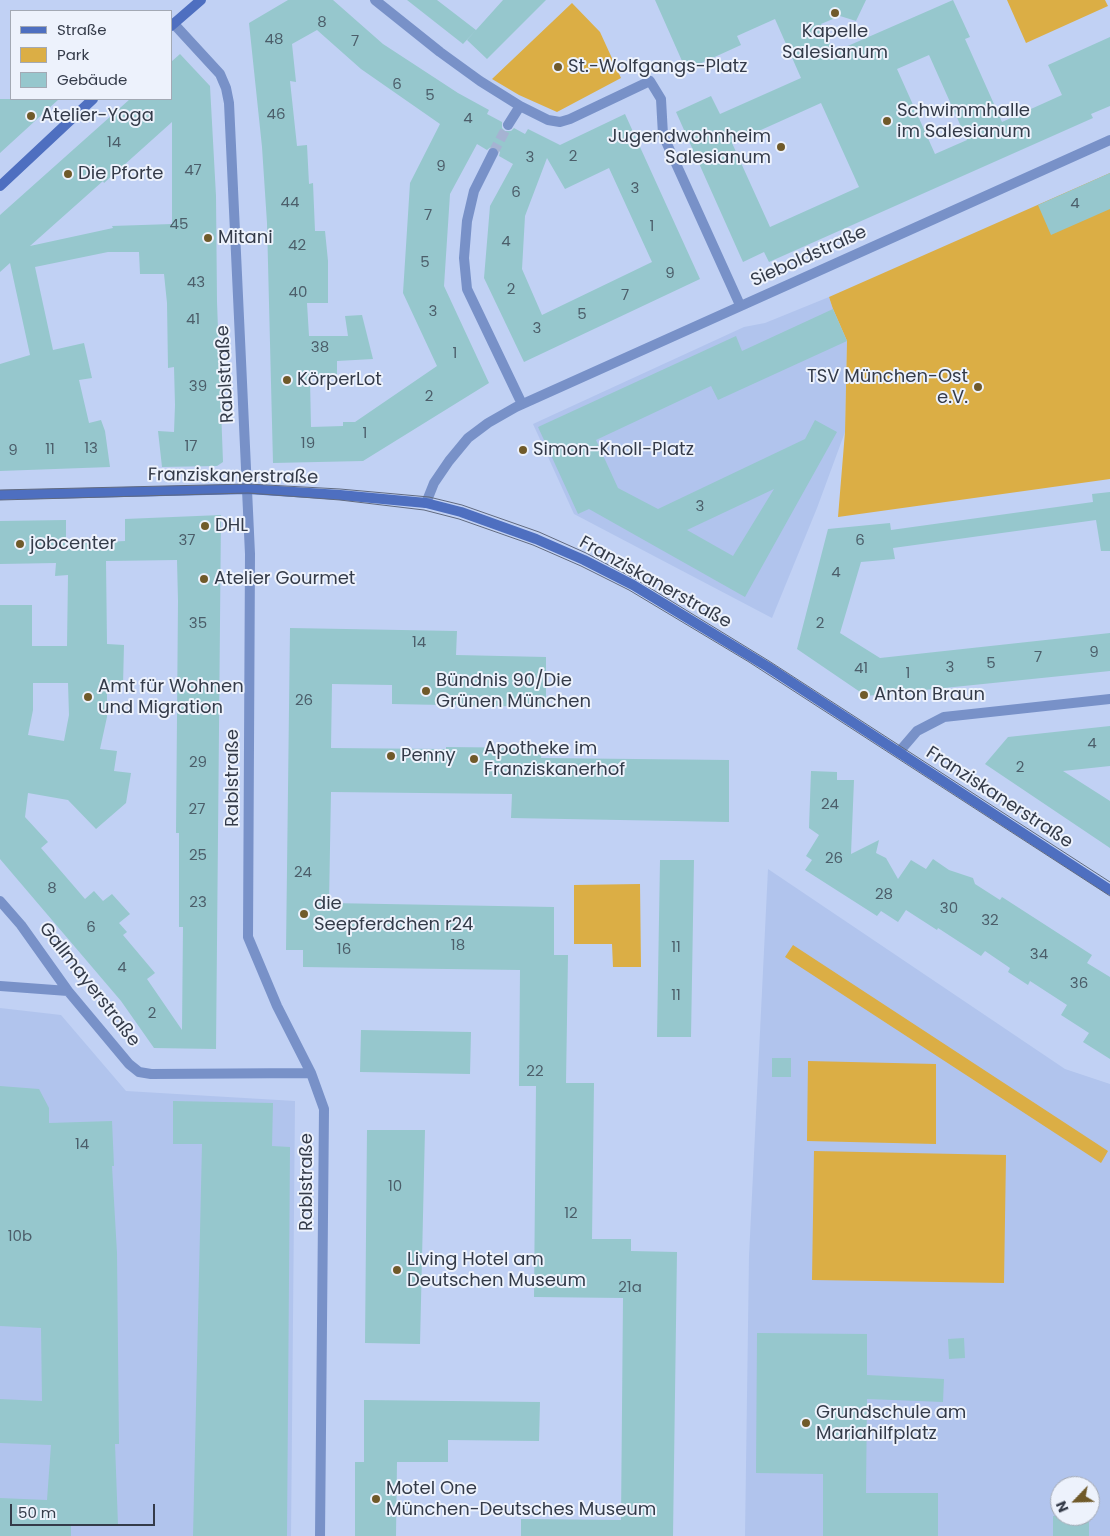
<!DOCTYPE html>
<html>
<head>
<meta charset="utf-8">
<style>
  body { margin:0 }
  #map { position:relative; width:1110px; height:1536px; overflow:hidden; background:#c1d1f4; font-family:Poppins,sans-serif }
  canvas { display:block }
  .legend { position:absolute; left:10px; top:10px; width:162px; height:90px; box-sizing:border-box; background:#edf2fc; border:1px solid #a3a9b4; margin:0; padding:6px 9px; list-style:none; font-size:15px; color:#343b49 }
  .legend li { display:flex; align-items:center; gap:10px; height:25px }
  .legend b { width:25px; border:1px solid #a3a9b4 }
  .north { position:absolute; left:1050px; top:1476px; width:50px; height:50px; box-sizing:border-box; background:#edf2fc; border:1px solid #a3a9b4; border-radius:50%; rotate:246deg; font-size:14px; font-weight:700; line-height:20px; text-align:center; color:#343b49 }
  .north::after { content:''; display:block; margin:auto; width:18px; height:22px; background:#705a2a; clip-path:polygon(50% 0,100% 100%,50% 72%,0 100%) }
  .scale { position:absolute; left:10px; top:1504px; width:145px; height:22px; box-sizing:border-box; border:2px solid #343b49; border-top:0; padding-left:6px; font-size:15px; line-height:18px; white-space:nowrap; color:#343b49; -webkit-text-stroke:4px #edf2fc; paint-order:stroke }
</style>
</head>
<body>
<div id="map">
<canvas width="1110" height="1536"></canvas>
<ul class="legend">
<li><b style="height:6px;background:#4e6fc0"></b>Straße</li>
<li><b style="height:14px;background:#dbae45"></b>Park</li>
<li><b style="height:14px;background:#96c7cd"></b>Gebäude</li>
</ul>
<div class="north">N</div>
<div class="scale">50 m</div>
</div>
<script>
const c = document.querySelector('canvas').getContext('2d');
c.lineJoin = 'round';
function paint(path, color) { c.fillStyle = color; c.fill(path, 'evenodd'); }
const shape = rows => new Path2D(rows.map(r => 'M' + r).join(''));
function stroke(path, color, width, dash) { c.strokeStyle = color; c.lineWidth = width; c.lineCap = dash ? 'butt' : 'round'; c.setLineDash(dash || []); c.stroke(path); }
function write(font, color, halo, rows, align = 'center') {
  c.font = font + ' Poppins,sans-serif'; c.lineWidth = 4; c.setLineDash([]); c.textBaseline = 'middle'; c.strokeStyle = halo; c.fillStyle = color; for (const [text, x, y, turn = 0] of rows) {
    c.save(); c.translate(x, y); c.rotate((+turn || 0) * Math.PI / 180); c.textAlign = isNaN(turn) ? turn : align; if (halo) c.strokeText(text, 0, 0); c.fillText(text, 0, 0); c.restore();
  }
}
paint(shape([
  [829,297,833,309,847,341,845,432,817,508,772,618,574,514,533,424,744,327,765,323],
  [768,869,1065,1069,1110,1084,1110,1536,745,1536,749,1256],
  [1060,1486,1090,1486,1090,1516,1060,1516],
  [0,1008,61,1015,126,1091,295,1101,291,1536,0,1536]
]), '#b1c4ed');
paint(shape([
  [1007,0,1105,0,1108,6,1026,43],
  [572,3,600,32,621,78,557,112,519,95,492,79],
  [1110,173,1110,479,838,517,845,432,847,341,833,309,829,297],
  [640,884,641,967,613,967,612,944,574,944,574,885],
  [793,945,1108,1151,1101,1163,785,957],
  [808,1061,936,1064,936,1144,807,1141],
  [814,1151,1006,1155,1004,1283,812,1280]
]), '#dbae45');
paint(shape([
  [288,0,333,0,383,44,458,93,489,110,487,114,502,122,502,128,505,131,511,131,514,128,525,134,528,129,560,145,625,114,700,279,524,362,484,278,490,206,513,164,499,156,500,152,496,147,492,146,487,150,477,144,450,194,444,286,489,383,363,461,273,463,267,223,262,147,249,23],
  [317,30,361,69,440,124,410,183,403,293,437,366,355,422,343,422,343,426,311,427,310,379,337,378,337,361,373,359,362,315,345,316,348,336,309,336,307,303,328,303,328,261,325,231,315,231,313,183,309,184,307,145,297,146,290,81,296,82,292,44],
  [547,158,565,189,609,168,652,262,542,315,522,269,525,216],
  [407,0,437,0,476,30,463,44],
  [503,0,546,0,487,59,467,40],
  [655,0,866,0,856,21,840,16,821,24,834,52,953,0,970,37,965,39,1002,122,1062,95,1048,65,1110,37,1110,106,1091,114,1093,118,769,262,764,252,743,262,676,112,711,96,720,114,801,78,775,19,737,36,741,45,686,70],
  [929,55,967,140,935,154,897,69],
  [821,103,859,187,770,227,732,143],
  [180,54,210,86,216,196,217,302,223,462,217,466,162,467,158,431,174,432,175,405,174,367,168,368,167,303,164,274,140,274,139,252,108,252,35,267,53,350,84,343,92,378,79,380,89,423,101,420,105,431,110,467,0,471,0,364,30,355,10,263,0,272,0,215,130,99,171,99,171,62],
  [172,122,172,224,112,226,113,228,30,246,103,181,104,183],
  [0,99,59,99,0,153],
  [1110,173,1110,209,1051,235,1038,205],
  [833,309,847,341,718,400,711,386,596,440,618,488,658,509,805,439,815,420,837,432,745,597,589,509,578,514,538,427,736,336,742,351],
  [774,489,733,556,687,530],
  [1110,492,1110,551,1101,551,1096,520,893,548,895,559,861,562,840,633,880,658,1110,633,1110,671,866,696,797,649,828,529,890,523,891,530,1093,502,1092,494],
  [221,515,216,1049,154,1048,121,1001,0,859,0,605,32,605,32,646,67,646,68,575,55,576,56,563,0,564,0,521,66,520,66,544,125,541,125,519],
  [177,560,178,601,176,833,179,833,179,927,183,927,182,1030,147,979,155,973,123,935,127,932,119,923,130,914,112,894,103,901,94,891,85,899,41,848,48,842,25,817,28,793,68,800,96,829,126,803,131,773,114,771,117,751,100,749,107,717,107,685,123,685,124,645,107,644,106,561],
  [33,683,68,683,69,715,64,741,28,735,33,710],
  [290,628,457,631,456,655,546,657,546,707,392,704,392,685,332,684,331,748,446,749,446,747,542,748,541,758,729,760,729,822,511,818,512,794,331,792,329,903,554,907,554,955,568,955,566,1083,594,1083,592,1239,631,1239,631,1251,677,1252,673,1536,521,1536,521,1519,621,1520,623,1298,534,1297,536,1086,519,1086,520,970,303,967,303,950,286,950],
  [1110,726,1110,766,1063,771,1110,801,1110,848,985,764,1008,737],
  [811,771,837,772,837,780,854,780,851,854,879,840,876,853,886,858,898,879,911,860,926,869,933,859,949,870,973,878,975,884,1000,900,1002,897,1092,955,1087,963,1110,977,1110,1059,1083,1042,1089,1033,1061,1015,1067,1005,1030,981,1028,985,1008,972,1010,968,985,951,981,956,938,928,937,930,906,910,898,922,881,911,877,916,805,870,812,860,806,856,819,835,809,828],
  [660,860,694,860,691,1037,657,1037],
  [361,1030,471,1032,470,1074,360,1072],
  [772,1058,791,1058,791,1077,772,1077],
  [0,1086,39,1089,49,1108,49,1123,112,1121,114,1166,112,1166,117,1253,119,1444,115,1444,118,1525,71,1526,71,1536,0,1536,0,1498,47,1500,51,1445,0,1443,0,1399,42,1401,41,1328,0,1326],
  [173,1101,273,1103,272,1146,290,1147,287,1536,193,1536,202,1144,173,1144],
  [367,1130,425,1130,420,1344,365,1343],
  [757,1333,867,1334,867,1375,944,1379,943,1402,867,1399,866,1493,938,1493,938,1536,823,1536,823,1474,756,1473],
  [964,1338,965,1358,949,1359,948,1339],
  [364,1400,540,1402,539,1441,448,1440,448,1462,397,1462,396,1536,355,1536,355,1462,364,1462],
  [1053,1516,1089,1516,1089,1536,1053,1536]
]), '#96c7cd');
stroke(shape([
  [493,153,508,125]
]), '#a5b3d2', 10, [10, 5]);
stroke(shape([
  [375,0,440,52,480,81,520,106,548,120,560,122,570,119,650,81,661,99,663,135,740,305],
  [174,24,220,74,226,88,229,103,250,554,248,937,277,1006,311,1073,324,1109,320,1536],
  [508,125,520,106],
  [493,153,474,191,467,221,464,258,467,289,522,404],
  [426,503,434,483,449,461,468,438,488,423,516,407,1110,140],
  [899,752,917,731,944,717,1110,699],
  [0,901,21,925,68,991,129,1064,139,1072,151,1074,311,1073],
  [0,986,68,991]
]), '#7891c8', 10);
stroke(shape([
  [171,26,201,0],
  [0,186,93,99],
  [0,495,248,489,340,495,426,503,461,512,536,539,584,560,633,585,768,667,1110,890]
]), '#4e6fc0', 10);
stroke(shape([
  [0,490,248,484,340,489,429,497,462,505,539,532,586,553,637,580,769,661,1110,882],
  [0,500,248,493,340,500,424,510,459,519,533,545,581,566,629,590,749,662,1110,896]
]), '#616a7f', 1);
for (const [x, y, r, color] of [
  [835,13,5,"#705a2a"],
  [558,67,5,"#705a2a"],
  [31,116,5,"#705a2a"],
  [887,121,5,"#705a2a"],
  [781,147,5,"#705a2a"],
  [68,174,5,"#705a2a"],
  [208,238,5,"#705a2a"],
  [287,380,5,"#705a2a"],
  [978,387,5,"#705a2a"],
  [523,450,5,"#705a2a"],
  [205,526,5,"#705a2a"],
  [20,544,5,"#705a2a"],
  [204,579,5,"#705a2a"],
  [426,691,5,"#705a2a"],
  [864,695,5,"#705a2a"],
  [88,697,5,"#705a2a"],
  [391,756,5,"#705a2a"],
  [474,759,5,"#705a2a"],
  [304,914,5,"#705a2a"],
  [397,1270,5,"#705a2a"],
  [806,1423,5,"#705a2a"],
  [376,1499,5,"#705a2a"]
]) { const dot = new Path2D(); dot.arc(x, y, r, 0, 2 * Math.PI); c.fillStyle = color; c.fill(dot); stroke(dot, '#edf2fc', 2); }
write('15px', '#4c5e6a', null, [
  ["8",322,23],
  ["48",274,40],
  ["7",355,42],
  ["6",397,85],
  ["5",430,96],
  ["46",276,115],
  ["4",468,119],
  ["14",114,143],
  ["2",573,157],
  ["3",530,158],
  ["9",441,167],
  ["47",193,171],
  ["3",635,189],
  ["6",516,193],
  ["44",290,203],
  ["4",1075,204],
  ["7",428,216],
  ["45",179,225],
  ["1",652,227],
  ["4",506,242],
  ["42",297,246],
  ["5",425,263],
  ["9",670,274],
  ["43",196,283],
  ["2",511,290],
  ["40",298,293],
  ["7",625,296],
  ["3",433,312],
  ["5",582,315],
  ["41",193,320],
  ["3",537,329],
  ["38",320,348],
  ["1",455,354],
  ["39",198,387],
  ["2",429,397],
  ["1",365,434],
  ["19",308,444],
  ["17",191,447],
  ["13",91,449],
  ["11",50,450],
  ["9",13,451],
  ["3",700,507],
  ["37",187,541],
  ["6",860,541],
  ["4",836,573],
  ["35",198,624],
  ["2",820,624],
  ["14",419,643],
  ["9",1094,653],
  ["7",1038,658],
  ["5",991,664],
  ["3",950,668],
  ["41",861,669],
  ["1",908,674],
  ["26",304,701],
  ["4",1092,744],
  ["29",198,763],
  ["2",1020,768],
  ["24",830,805],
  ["27",197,810],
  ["25",198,856],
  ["26",834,859],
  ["24",303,873],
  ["8",52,889],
  ["28",884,895],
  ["23",198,903],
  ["30",949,909],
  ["32",990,921],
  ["6",91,928],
  ["18",458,946],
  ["11",676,948],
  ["16",344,950],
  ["34",1039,955],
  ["4",122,968],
  ["36",1079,984],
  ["11",676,996],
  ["2",152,1014],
  ["22",535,1072],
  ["14",82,1145],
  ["10",395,1187],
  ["12",571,1214],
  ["10b",20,1237],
  ["21a",630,1288]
]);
write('18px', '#343b49', '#edf2fc', [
  ["Kapelle",835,32,"center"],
  ["Salesianum",835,53,"center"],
  ["St.-Wolfgangs-Platz",568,67],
  ["Schwimmhalle",897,111],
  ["im Salesianum",897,132],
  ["Atelier-Yoga",41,116],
  ["Jugendwohnheim",771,137,"right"],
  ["Salesianum",771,158,"right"],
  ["Die Pforte",78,174],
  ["Mitani",218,238],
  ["TSV München-Ost",968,377,"right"],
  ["e.V.",968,398,"right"],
  ["KörperLot",297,380],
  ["Simon-Knoll-Platz",533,450],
  ["DHL",215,526],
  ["jobcenter",30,544],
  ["Atelier Gourmet",214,579],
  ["Bündnis 90/Die",436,681],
  ["Grünen München",436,702],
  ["Amt für Wohnen",98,687],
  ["und Migration",98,708],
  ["Anton Braun",874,695],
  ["Apotheke im",484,749],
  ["Franziskanerhof",484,770],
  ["Penny",401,756],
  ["die",314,904],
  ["Seepferdchen r24",314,925],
  ["Living Hotel am",407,1260],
  ["Deutschen Museum",407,1281],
  ["Grundschule am",816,1413],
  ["Mariahilfplatz",816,1434],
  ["Motel One",386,1489],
  ["München-Deutsches Museum",386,1510]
], 'left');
write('18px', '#343b49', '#edf2fc', [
  ["Sieboldstraße",809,257,-24],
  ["Rablstraße",226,374,-93],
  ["Franziskanerstraße",233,477,1],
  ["Franziskanerstraße",655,583,29],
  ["Rablstraße",233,778,-90],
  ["Franziskanerstraße",999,798,33],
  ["Gallmayerstraße",89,985,52],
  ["Rablstraße",307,1182,-90]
]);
</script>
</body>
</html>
